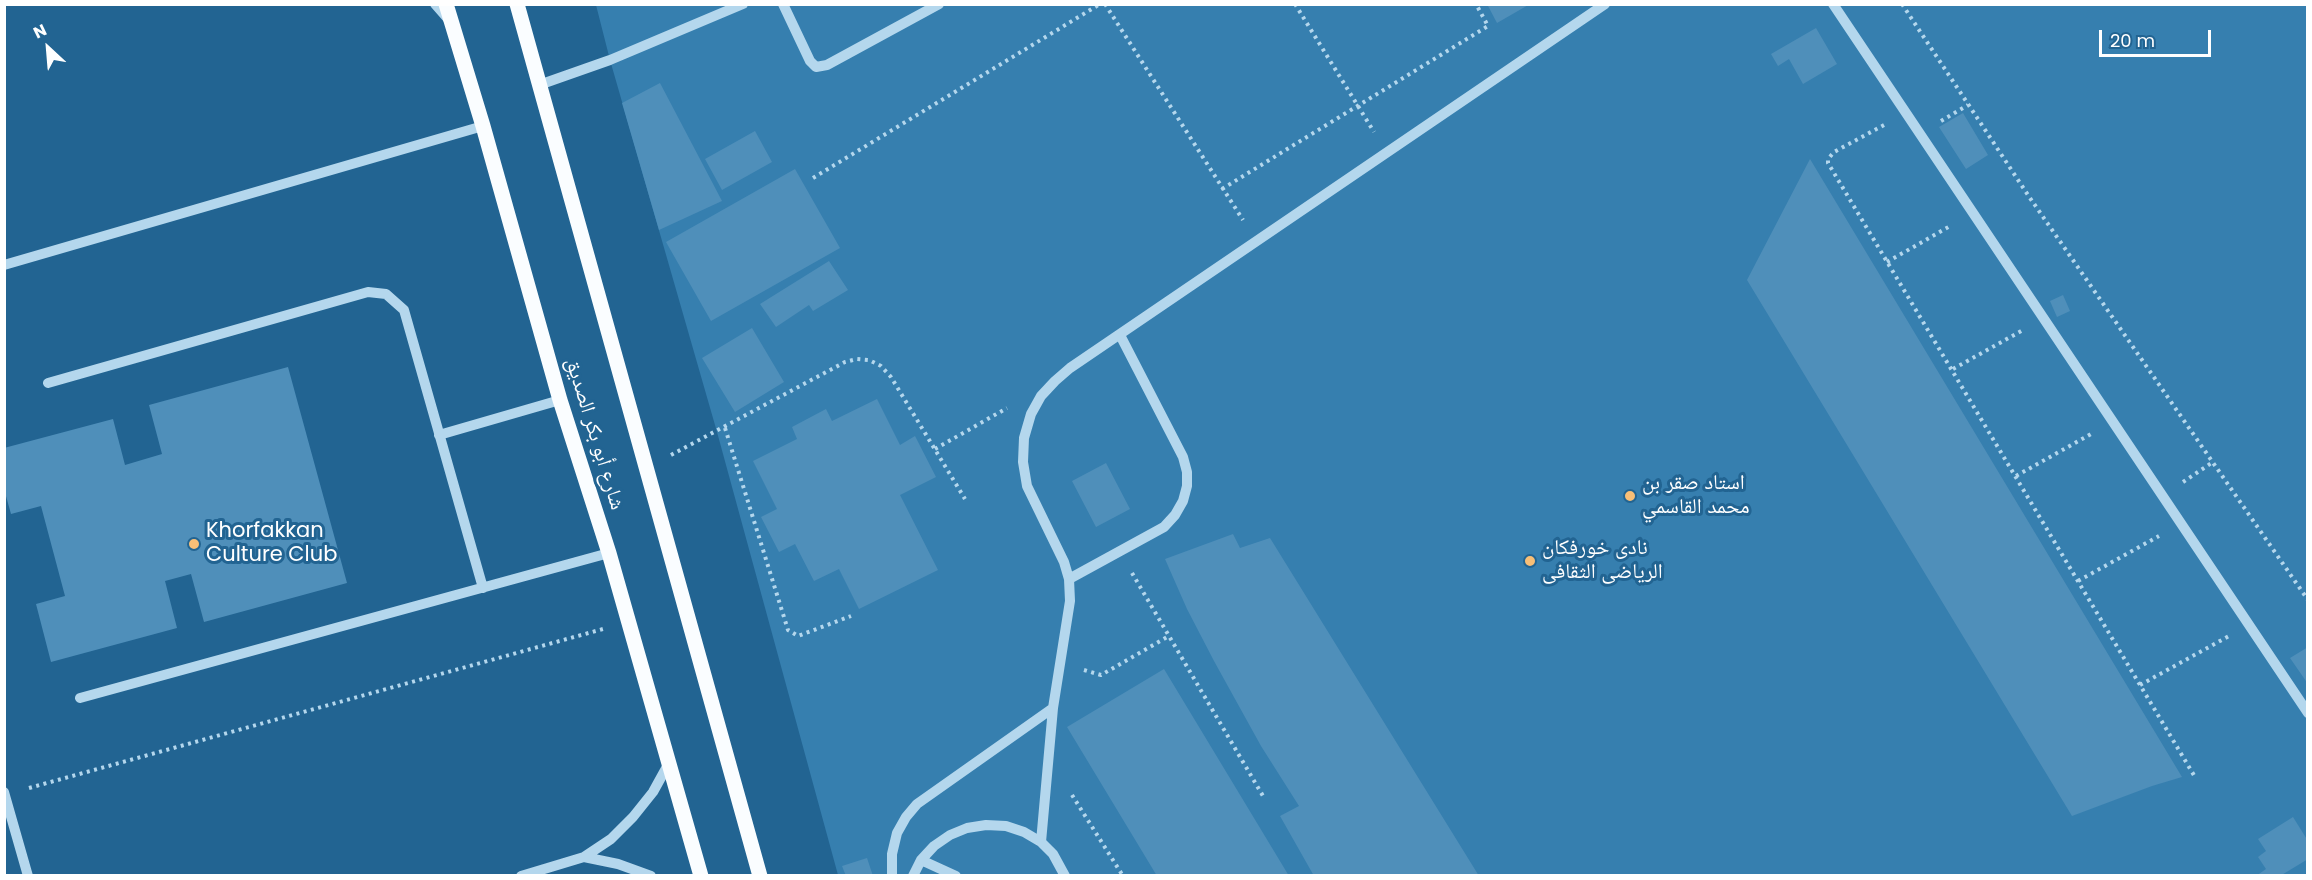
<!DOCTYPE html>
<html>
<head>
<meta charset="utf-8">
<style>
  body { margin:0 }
  #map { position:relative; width:2312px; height:880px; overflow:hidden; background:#226492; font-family:Poppins,sans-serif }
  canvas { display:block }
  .frame { position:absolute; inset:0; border:6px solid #fff; pointer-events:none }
  .north { position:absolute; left:18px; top:18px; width:60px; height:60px; -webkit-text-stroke:4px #226492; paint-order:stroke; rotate:334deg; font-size:16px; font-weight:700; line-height:24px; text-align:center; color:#fff }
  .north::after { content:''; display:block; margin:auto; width:21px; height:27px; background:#fff; clip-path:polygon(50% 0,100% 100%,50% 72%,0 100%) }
  .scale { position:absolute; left:2099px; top:30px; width:112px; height:27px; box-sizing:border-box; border:3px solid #fff; border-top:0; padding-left:8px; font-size:18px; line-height:21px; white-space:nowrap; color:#fff; -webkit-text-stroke:4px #226492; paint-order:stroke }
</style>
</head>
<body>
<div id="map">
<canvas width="2312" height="880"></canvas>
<div class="frame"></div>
<div class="north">N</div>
<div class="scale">20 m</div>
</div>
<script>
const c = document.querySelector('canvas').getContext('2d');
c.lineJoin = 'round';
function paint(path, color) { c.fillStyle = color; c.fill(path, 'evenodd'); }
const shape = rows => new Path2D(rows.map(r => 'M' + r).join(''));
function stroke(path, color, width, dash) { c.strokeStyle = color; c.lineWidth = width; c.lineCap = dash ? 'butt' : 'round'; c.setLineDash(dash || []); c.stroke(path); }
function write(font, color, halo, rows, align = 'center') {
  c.font = font + ' Poppins,"Noto Naskh Arabic",sans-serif'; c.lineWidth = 6; c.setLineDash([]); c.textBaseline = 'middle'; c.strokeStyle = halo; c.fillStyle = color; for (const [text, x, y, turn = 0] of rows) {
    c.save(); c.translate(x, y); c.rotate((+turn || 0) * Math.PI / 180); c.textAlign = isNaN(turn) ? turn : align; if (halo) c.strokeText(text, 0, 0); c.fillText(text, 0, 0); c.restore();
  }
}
paint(shape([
  [596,5,2307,5,2307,875,838,875,717,432,610,60]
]), '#367faf');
paint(shape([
  [1487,4,1530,4,1497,23],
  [1816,28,1837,64,1803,84,1789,59,1778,66,1771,54],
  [660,83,722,201,659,230,622,103],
  [1963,113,1988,155,1966,169,1939,127],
  [755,131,772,162,722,190,705,159],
  [1810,159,2067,586,2182,777,2152,786,2072,816,1747,280],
  [795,169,840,248,711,321,666,242],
  [829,261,848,290,813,311,809,305,776,327,760,304],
  [2063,295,2070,311,2057,317,2050,301],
  [752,328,784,382,735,412,702,358],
  [288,367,347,583,204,622,191,574,165,581,177,628,51,662,36,604,65,596,41,506,11,514,4,489,4,448,113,419,125,465,162,454,149,405],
  [877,399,900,445,915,436,936,477,900,495,938,570,859,609,839,569,814,581,795,544,779,552,761,517,777,509,753,461,797,439,792,427,826,409,832,421],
  [1106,463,1130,509,1096,527,1072,481],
  [1233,534,1240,548,1270,538,1479,876,1314,876,1280,816,1299,806,1261,746,1214,661,1187,609,1165,559],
  [2308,647,2308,684,2290,658],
  [1164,669,1289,876,1157,876,1067,727],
  [2293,817,2308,841,2308,859,2280,876,2256,876,2266,869,2258,857,2266,851,2258,839],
  [867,858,873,876,846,876,842,866]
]), '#4f8fba');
stroke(shape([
  [1105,4,1243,220],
  [1295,4,1374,132],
  [1902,4,2030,198,2308,600],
  [1941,121,1968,105],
  [1884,125,1834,152,1828,159,1828,163,2195,777],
  [813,178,1100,4],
  [1222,189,1488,26,1476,4],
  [1887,262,1952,225],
  [1953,369,2023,330],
  [725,428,788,630,798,636,851,616],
  [935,449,1007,408],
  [671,455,845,362,857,359,869,360,881,366,891,377,965,499],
  [2016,476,2091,434],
  [2183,482,2213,462],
  [1132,573,1263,796],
  [2078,581,2159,536],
  [1084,670,1101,675,1169,636],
  [2140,685,2229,636],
  [29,788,603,629],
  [1072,795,1123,876]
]), '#b4d7ed', 4, [3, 4.5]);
stroke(shape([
  [435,4,449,20],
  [783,4,810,61,816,67,827,65,939,4],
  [1833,4,2308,713],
  [539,85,610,60,743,4],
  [4,265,483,126],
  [48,383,368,292,386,294,404,310,483,588],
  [439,435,560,400],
  [1069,579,1164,527,1175,515,1183,501,1187,486,1187,472,1183,457,1120,335],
  [80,698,609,553],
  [4,792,28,876],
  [1041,842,1053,708,1070,601,1069,579,1064,562,1027,486,1023,462,1024,438,1031,414,1041,396,1055,381,1070,368,1605,4],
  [584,857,618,864,651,876],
  [921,860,956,876],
  [521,876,584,857,611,839,633,817,653,792,669,763],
  [892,876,892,854,897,833,906,817,917,804,1053,708],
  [913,876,921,860,934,846,950,835,967,828,986,825,1006,826,1024,832,1041,842,1053,854,1065,876]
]), '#b4d7ed', 10);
stroke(shape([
  [446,4,483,126,560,400,609,553,701,876],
  [517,4,760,876]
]), '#fafdff', 15);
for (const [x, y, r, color] of [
  [1630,496,6,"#f8bf77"],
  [194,544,6,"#f8bf77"],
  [1530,561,6,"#f8bf77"]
]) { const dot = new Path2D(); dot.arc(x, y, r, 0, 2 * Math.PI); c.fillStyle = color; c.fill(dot); stroke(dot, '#226492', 2); }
write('21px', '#fff', '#226492', [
  ["شارع أبو بكر الصديق",594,434,73]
]);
write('21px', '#fff', '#226492', [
  ["استاد صقر بن",1642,484],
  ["محمد القاسمي",1642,508],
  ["Khorfakkan",206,532],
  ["Culture Club",206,556],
  ["نادى خورفكان",1542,549],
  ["الرياضى الثقافى",1542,573]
], 'left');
</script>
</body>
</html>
